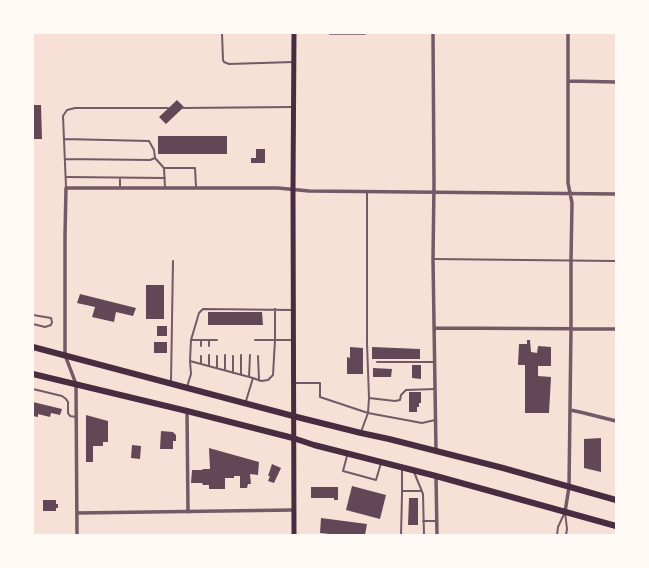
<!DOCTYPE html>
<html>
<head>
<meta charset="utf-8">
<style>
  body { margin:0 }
  #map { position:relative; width:649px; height:568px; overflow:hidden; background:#f7e1d7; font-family:"Fira Sans",sans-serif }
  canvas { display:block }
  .frame { position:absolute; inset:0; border:34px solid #fffaf5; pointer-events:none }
</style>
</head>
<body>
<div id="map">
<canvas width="649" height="568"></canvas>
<div class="frame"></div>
</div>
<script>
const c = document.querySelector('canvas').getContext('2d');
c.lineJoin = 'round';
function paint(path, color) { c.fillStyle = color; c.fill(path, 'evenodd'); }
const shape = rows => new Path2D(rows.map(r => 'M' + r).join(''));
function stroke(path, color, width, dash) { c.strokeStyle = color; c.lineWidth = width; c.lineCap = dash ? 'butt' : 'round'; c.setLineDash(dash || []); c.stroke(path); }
paint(shape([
  [177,100,184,107,166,124,159,117],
  [33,105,41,105,42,139,33,139],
  [158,136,227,136,227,154,158,154],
  [256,149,265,149,265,163,251,163,251,158,256,158],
  [146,285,164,285,164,319,146,319],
  [80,294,136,308,133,316,116,312,114,322,92,317,95,307,77,303],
  [208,312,262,312,263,325,208,325],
  [157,326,167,326,167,336,157,336],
  [527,340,530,340,531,352,537,353,538,346,551,347,551,366,538,366,538,376,551,377,549,413,525,413,525,365,518,365,519,344,527,344],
  [154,342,167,342,167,353,154,353],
  [350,347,363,348,363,374,347,374,347,357,350,358],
  [372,347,420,349,420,359,372,359],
  [412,365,421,365,421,379,412,378],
  [373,368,392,369,391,377,373,377],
  [409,392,421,392,421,403,419,403,419,407,417,407,417,412,409,412],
  [33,402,62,409,60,415,51,413,50,417,38,414,38,417,33,416],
  [86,415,108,421,108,442,103,442,103,446,93,446,93,462,86,462],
  [161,431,173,432,176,435,176,441,173,441,173,449,160,449],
  [601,438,601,472,584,468,584,439],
  [132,445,141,446,140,459,131,458],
  [209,448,259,462,258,475,250,474,251,484,248,484,247,488,240,488,240,476,234,476,234,478,225,478,225,489,209,489,209,485,203,485,202,483,191,483,192,470,203,470,202,469,210,469],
  [272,464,281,468,274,483,268,481,270,476,268,476],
  [352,486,386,495,380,519,346,510],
  [311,487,338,487,338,500,334,500,334,498,311,498],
  [409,498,418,498,418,525,408,525],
  [43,500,56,500,56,504,58,504,58,508,56,508,56,511,43,511],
  [321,518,367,524,365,535,339,535,320,533]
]), '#644757');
stroke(shape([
  [222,33,223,60,224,62,229,64,293,62],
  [182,108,293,107],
  [64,139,149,141,154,150,155,158,164,168,165,188],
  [65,159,150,160,155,158],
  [164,168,195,168,196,187],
  [67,177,165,178],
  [120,178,120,188],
  [66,187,63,116,67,110,75,108,168,108],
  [433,259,616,261],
  [33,315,51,318,52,322,51,325,45,327,33,324],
  [191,340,217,340],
  [201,340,201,346],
  [209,340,209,346],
  [255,340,292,340],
  [209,355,209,366],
  [225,355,225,370],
  [241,355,241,375],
  [217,356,217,368],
  [258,356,259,380],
  [190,361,253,378,246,401],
  [377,362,434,362],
  [201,364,201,356],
  [233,373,233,356],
  [249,377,250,355],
  [253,378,261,381,268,380,273,375,275,340,275,309],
  [171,382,173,261],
  [295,383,320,383,320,397,368,413,422,423,435,420],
  [187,387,191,374,190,361,191,340,199,313,203,309,292,310],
  [33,389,62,396,66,399,68,402,68,413,70,416,76,417],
  [369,398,395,401,400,400,401,395,406,390,435,389],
  [361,432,368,413,369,398,367,343,367,192],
  [347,456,343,471,376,480,381,463],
  [414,472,423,494,424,535],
  [403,491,421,491],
  [423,521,436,521],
  [401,535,402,495,402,469],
  [557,535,558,527,565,512,567,529,566,535]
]), '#755966', 2);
stroke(shape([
  [330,33,365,33],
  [433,33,434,184,433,259,436,451],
  [568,81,616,82],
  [434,328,616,329],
  [570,410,580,412,616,421],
  [187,411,188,512],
  [436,476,437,535],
  [565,512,569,487,571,329,571,260,572,203,568,183,568,33],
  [77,513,293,510],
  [77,535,76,384,65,355,65,236,66,188,278,188,309,191,616,194]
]), '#755966', 3.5);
stroke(shape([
  [294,535,293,190,294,33]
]), '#4a2c40', 5);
stroke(shape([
  [33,347,293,416,361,433,389,439,503,468,616,500],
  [33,374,187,411,293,438,314,445,436,476,616,526]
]), '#4a2c40', 6);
</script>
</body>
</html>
